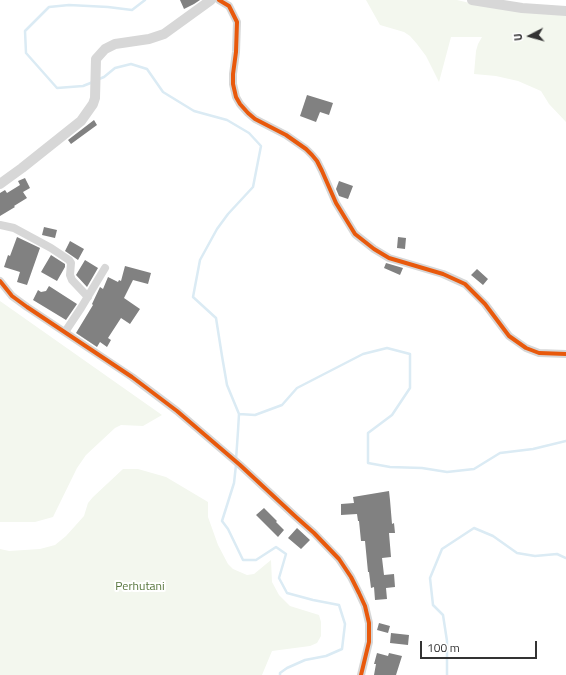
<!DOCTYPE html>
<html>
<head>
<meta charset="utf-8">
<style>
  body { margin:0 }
  #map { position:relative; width:566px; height:675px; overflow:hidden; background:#fff; font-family:"Titillium Web",sans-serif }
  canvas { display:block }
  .north { position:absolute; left:510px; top:16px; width:40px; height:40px; -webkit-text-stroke:3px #fff; paint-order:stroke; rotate:264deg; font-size:11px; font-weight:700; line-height:16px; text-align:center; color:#333 }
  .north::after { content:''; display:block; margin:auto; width:14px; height:18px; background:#333; clip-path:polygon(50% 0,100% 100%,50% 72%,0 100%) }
  .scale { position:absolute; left:420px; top:641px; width:117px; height:18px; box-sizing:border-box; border:2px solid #333; border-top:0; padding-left:5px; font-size:12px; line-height:14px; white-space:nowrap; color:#333; -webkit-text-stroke:3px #fff; paint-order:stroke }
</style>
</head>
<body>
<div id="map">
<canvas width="566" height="675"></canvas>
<div class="north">U</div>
<div class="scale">100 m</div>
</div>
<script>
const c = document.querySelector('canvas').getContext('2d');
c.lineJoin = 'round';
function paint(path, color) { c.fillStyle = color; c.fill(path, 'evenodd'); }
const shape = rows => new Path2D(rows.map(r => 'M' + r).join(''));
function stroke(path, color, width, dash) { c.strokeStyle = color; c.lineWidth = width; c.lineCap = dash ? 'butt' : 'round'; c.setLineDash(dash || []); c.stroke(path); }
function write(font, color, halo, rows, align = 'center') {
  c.font = font + ' "Titillium Web",sans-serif'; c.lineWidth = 4; c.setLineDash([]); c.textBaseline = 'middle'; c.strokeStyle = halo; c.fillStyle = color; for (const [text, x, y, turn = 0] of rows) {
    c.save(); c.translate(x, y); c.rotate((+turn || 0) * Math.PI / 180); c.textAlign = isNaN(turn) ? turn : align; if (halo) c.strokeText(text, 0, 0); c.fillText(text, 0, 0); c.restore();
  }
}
paint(shape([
  [366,0,457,0,474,4,566,14,566,122,549,104,541,91,518,81,496,76,474,74,476,51,478,44,482,37,451,37,439,82,426,56,417,44,410,36,404,32,380,25],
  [0,301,162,415,143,426,121,425,115,428,86,455,77,468,53,517,35,522,0,522],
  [123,469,138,469,166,477,208,502,208,517,218,545,228,564,233,569,247,575,254,574,271,560,272,582,279,595,290,606,319,615,321,622,321,636,317,643,310,646,272,651,262,675,0,675,0,549,9,551,40,549,55,545,66,536,84,516,88,503,93,497]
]), '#f3f7ee');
stroke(shape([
  [99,79,104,77,115,68,131,64,147,69,163,92,194,111,227,120,249,133,261,146,253,187,228,214,217,229,200,260,193,297,216,318,222,356,227,385,239,414,238,431,236,460],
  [93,82,83,86,57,88,26,53,25,31,49,7,69,5,108,7,132,10,145,0],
  [239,414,255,415,282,405,297,388,363,354,387,348,410,354,410,388,392,415,368,433,368,463,390,467,422,468,447,472,474,469,500,453,533,449,566,441],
  [236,465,234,483,222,521,228,529,243,560,256,560,276,547,286,554,279,578,287,593,313,600,339,605,345,624,342,649,326,656,305,660,287,668,280,673,280,675],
  [447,675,447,641,443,615,433,605,430,578,442,549,474,528,493,536,517,553,535,556,557,554,566,558]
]), '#dbebf4', 2.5);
paint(shape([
  [180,0,200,0,194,4,184,9],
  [307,95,333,103,329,115,320,112,316,122,300,116],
  [94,120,97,125,71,144,68,140],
  [25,178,30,188,23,192,27,198,14,206,15,207,0,216,0,193,5,190,7,193,20,185,18,181],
  [339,181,353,186,348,199,339,196,336,189],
  [44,227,57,230,55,238,42,235],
  [17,237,40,248,27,285,17,282,20,272,4,267,8,255,10,256],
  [398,237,406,238,405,249,397,248],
  [70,241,84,249,78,260,65,251],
  [51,255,65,264,65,267,57,281,41,272],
  [85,260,98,268,87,287,76,275],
  [386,263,403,268,400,275,384,268],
  [125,266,151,273,148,284,133,280,124,298,140,309,130,324,121,318,108,338,111,340,107,347,100,342,97,347,76,333,93,305,92,304,100,287,103,289,108,277,118,282,119,280,121,281],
  [477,269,488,279,483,285,471,275],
  [49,286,77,304,66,320,33,300,38,290,41,292,46,291],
  [389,491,390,500,392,524,394,523,395,533,389,533,391,557,382,558,384,575,394,574,395,587,386,588,387,599,375,600,374,587,371,588,369,572,368,572,365,541,361,541,359,521,358,521,357,514,341,515,341,504,354,503,353,497],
  [264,508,277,521,276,522,284,530,278,537,256,515],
  [297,528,310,540,301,549,288,538],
  [379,623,390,626,388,633,377,630],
  [391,633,409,635,408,645,390,643],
  [377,653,388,656,389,653,402,656,396,675,374,675,376,664,374,664]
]), '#818181');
stroke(shape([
  [219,0,229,6,237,22,236,52,233,74,233,84,236,97,240,104,248,113,255,119,286,135,306,149,312,155,317,161,322,171,336,203,355,234,374,249,389,258,443,274,465,284,485,304,509,336,526,348,539,353,566,354],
  [0,225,14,228,51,248,69,260,71,263,70,275,72,280,88,297],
  [0,281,12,296,27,307,132,377,177,411,240,465,296,517,314,533,339,559,351,577,359,593,365,606,369,623,369,642,361,675],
  [65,332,81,308,105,268]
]), '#d7d7d7', 8);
stroke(shape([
  [472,0,522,8,566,11],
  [0,184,22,168,81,121,93,104,95,98,96,59,105,49,115,44,149,39,164,34,211,0]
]), '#d7d7d7', 10);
stroke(shape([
  [219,0,229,6,237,22,236,52,233,74,233,84,236,97,240,104,248,113,255,119,286,135,306,149,312,155,317,161,322,171,336,203,355,234,374,249,389,258,443,274,465,284,485,304,509,336,526,348,539,353,566,354],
  [0,281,12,296,27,307,132,377,177,411,240,465,296,517,314,533,339,559,351,577,359,593,365,606,369,623,369,642,361,675]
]), '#e8590c', 4);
write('12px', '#55743b', '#fff', [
  ["Perhutani",140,587]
]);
</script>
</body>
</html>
